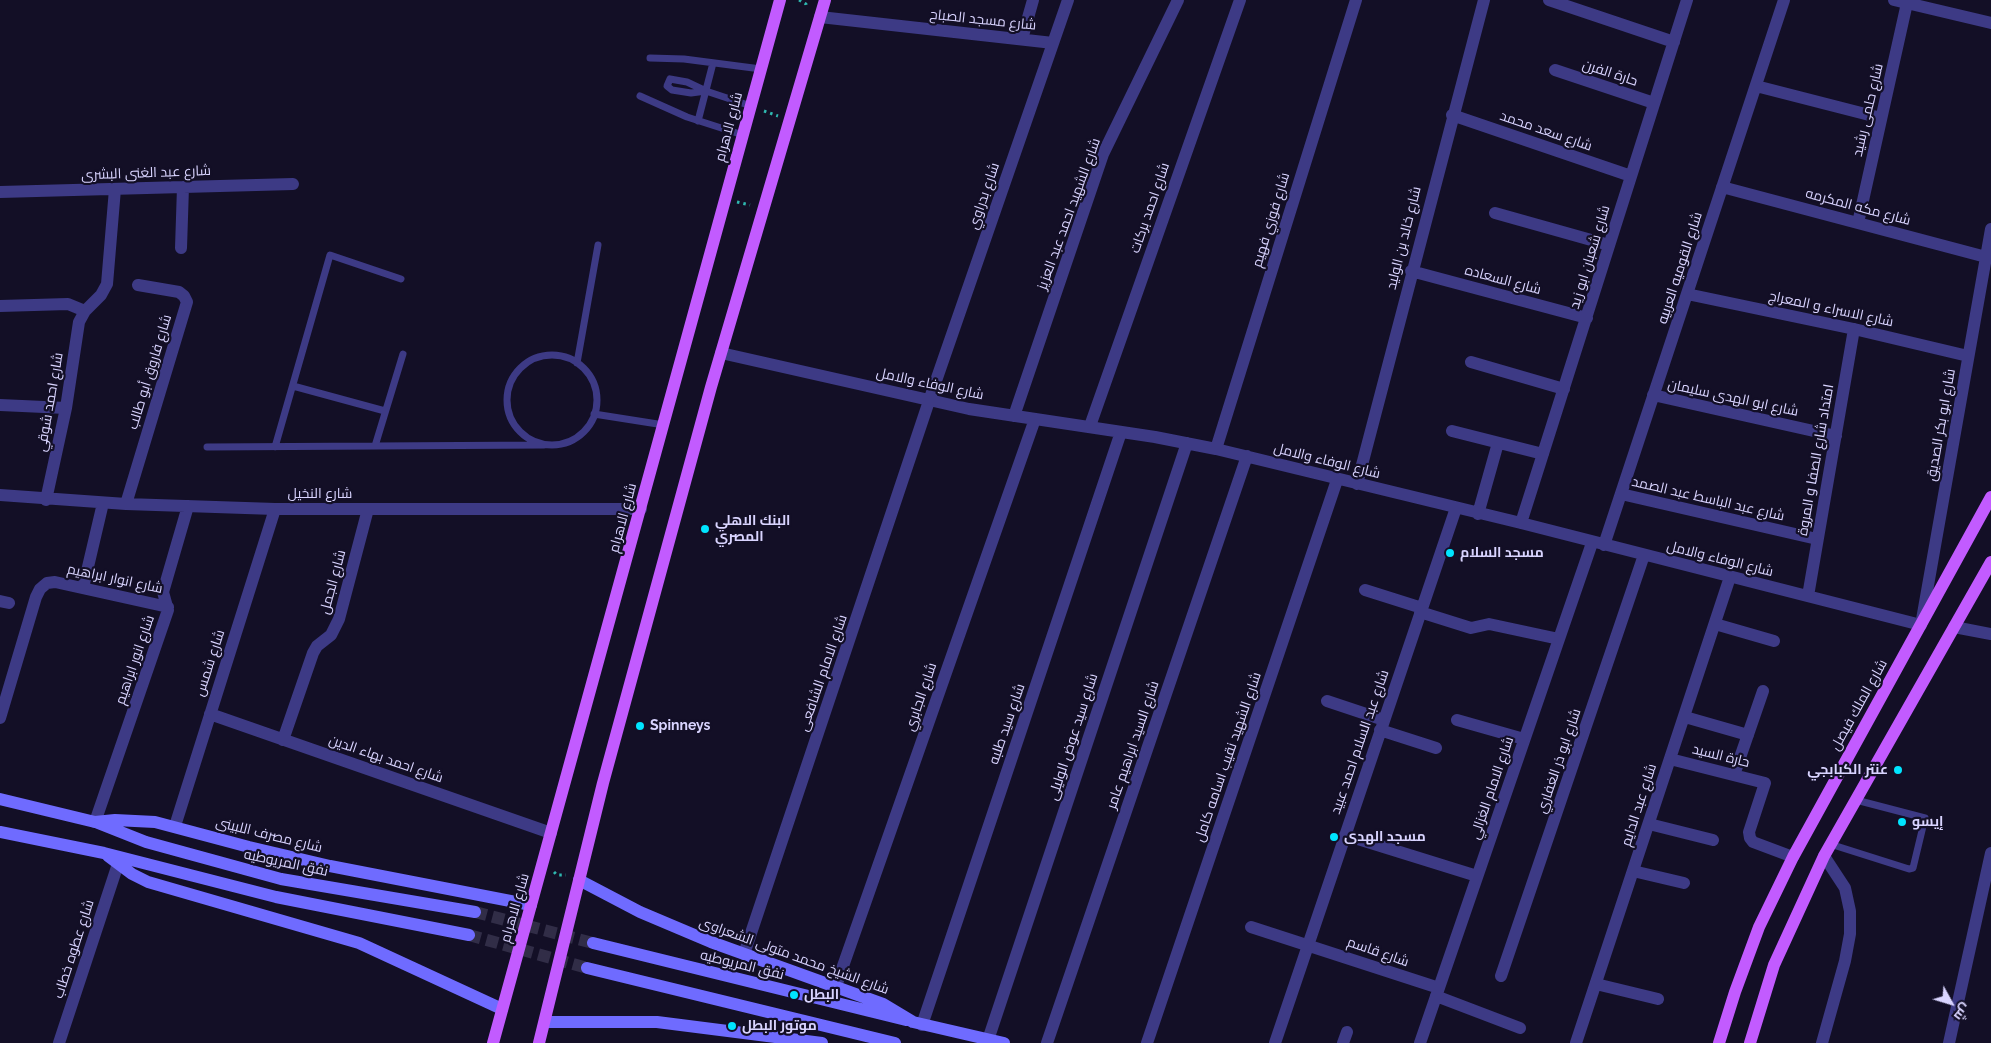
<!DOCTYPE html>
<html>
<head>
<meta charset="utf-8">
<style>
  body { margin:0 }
  #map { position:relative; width:1991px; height:1043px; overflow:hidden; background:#130f26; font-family:Raleway,Cairo,sans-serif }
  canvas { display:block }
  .north { position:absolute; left:1926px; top:978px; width:50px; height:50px; -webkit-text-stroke:4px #130f26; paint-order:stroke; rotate:129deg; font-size:14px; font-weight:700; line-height:20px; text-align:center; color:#d9d4ff }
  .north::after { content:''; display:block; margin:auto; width:18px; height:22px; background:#d9d4ff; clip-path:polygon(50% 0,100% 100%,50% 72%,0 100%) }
</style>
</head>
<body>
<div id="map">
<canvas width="1991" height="1043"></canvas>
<div class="north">ش</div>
</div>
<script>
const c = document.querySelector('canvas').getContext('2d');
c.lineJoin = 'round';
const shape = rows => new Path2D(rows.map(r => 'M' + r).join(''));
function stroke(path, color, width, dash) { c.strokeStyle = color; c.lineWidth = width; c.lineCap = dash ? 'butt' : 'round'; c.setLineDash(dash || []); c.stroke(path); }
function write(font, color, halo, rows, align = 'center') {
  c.font = font + ' Raleway,Cairo,sans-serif'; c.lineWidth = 4.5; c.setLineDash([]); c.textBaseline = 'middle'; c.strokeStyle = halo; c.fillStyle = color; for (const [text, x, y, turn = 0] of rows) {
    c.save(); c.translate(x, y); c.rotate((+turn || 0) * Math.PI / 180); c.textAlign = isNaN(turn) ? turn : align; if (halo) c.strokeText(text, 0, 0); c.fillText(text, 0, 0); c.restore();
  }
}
stroke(shape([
  [475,912,593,943],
  [469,935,587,968]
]), '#312d47', 12, [12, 6]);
stroke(shape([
  [799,0,806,4,807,8],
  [764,111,778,116],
  [737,202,750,205],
  [554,872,557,875,566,875]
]), '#2fb8b0', 3, [2.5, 4]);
stroke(shape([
  [650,58,684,59,761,69],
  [670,79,687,82,706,91,691,93,672,90,667,86,670,79],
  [706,91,751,106],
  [640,96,687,117,743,135],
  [698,121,713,63],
  '507 400a45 45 0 1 1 90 0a45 45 0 1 1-90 0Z',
  [577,363,598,245],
  [293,386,385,411],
  [594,414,664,425],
  [375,446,403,354],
  [207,447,544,445],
  [275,447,330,255,401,279],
  [1830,844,1909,869,1913,868,1925,818,1856,800]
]), '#3d3a85', 7);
stroke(shape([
  [1549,0,1674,42],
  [1894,0,1991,23],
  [820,17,1053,43],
  [1022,39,1033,0],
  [1555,70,1654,103],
  [1756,86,1881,118],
  [1452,115,1631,176],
  [1722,187,1986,257],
  [0,192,293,184],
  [1495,213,1609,245],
  [1858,223,1907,3],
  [181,248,183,187],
  [1411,271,1587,318],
  [1687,294,1854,329,1968,356],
  [0,306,68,304,85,311],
  [721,353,969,409,1155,437,1216,449,1521,523,1921,625,1991,229],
  [1471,362,1564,389],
  [1653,395,1836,436],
  [0,405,66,408],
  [1014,416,1103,154,1178,0],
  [1090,426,1240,0],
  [1452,431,1543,454],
  [1216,449,1356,0],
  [1357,484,1484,0],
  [1621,494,1817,539],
  [0,495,126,504,275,509,641,509],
  [46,500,66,408,79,322,85,311,101,295,107,284,115,189],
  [126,504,187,302,184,296,179,292,138,285],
  [1478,514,1498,443],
  [1521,523,1687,0],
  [1604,545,1784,0],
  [83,588,103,503],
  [1365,590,1422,608],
  [1808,596,1854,329],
  [0,601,9,603],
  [1420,612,1471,628,1489,624,1559,639],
  [1715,624,1774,641],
  [1954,627,1991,634],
  [1327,701,1384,720],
  [210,714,551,833],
  [1685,717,1748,735],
  [0,718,36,597,40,589,47,583,55,582,168,607],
  [1457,720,1524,739],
  [1380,730,1436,748],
  [283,740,313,653,317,646,331,635,339,619,368,509],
  [1670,759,1765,783,1749,832,1750,838,1753,842,1793,857],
  [1734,775,1763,691],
  [95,822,168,610,163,592,188,506],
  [1649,824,1713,840],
  [175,826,275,509],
  [1345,835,1477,876],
  [1633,871,1684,883],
  [1251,927,1439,988],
  [744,954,929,401,1068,0],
  [1501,976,1644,555],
  [1596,984,1658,999],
  [836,986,1035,419],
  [1436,996,1520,1028],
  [922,1025,1121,432],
  [988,1040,1187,443],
  [59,1043,118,864],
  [1047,1043,1247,456],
  [1147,1043,1337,480],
  [1275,1043,1456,508],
  [1343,1043,1347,1032],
  [1420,1043,1592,543],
  [1576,1043,1730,577],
  [1822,1043,1845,961,1850,934,1850,911,1845,888,1824,856],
  [1949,1043,1991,853]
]), '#3d3a85', 12);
stroke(shape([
  [0,799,95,822,115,820,155,822,249,847,330,866,531,905],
  [98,823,146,842,281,879,475,912],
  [0,832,104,853,276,897,469,935],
  [108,856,132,874,148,882,359,943,502,1009],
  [579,880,640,912,711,942,883,1004,913,1022,1004,1043],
  [593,943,906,1020],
  [587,968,895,1043],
  [545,1022,657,1022,822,1043]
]), '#6f6bff', 12);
stroke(shape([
  [493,1043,780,0],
  [539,1043,603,783,711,387,825,0],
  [1719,1043,1735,992,1759,927,1793,857,1991,497],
  [1750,1043,1774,965,1824,856,1991,562]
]), '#c25bff', 12);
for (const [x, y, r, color] of [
  [705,529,5,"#00e5ff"],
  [1450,553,5,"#00e5ff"],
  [640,726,5,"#00e5ff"],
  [1898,770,5,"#00e5ff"],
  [1902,822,5,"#00e5ff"],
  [1334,837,5,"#00e5ff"],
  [794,995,5,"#00e5ff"],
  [732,1026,5,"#00e5ff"]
]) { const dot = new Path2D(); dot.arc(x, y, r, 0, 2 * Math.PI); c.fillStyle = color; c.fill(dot); stroke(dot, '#130f26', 2); }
write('14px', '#d9d4ff', '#130f26', [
  ["شارع مسجد الصباح",983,20,6],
  ["حارة الفرن",1610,73,18],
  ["شارع حلمى رشيد",1868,110,-77],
  ["شارع الاهرام",729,127,-75],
  ["شارع سعد محمد",1546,131,19],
  ["شارع عبد الغنى البشرى",146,173,-2],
  ["شارع بدراوي",984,196,-71],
  ["شارع مكه المكرمه",1858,207,15],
  ["شارع احمد بركات",1150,208,-71],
  ["شارع الشهيد احمد عبد العزيز",1069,214,-70],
  ["شارع فوزي فهيم",1271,220,-73],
  ["شارع خالد بن الوليد",1404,238,-76],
  ["شارع شعبان ابو زيد",1590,257,-73],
  ["شارع القوميه العربيه",1680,268,-72],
  ["شارع السعاده",1503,280,15],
  ["شارع الاسراء و المعراج",1831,309,12],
  ["شارع فاروق أبو طالب",150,372,-73],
  ["شارع الوفاء والامل",930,384,12],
  ["شارع ابو الهدى سليمان",1733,398,12],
  ["شارع احمد شوقي",50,402,-80],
  ["شارع ابو بكر الصديق",1941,425,-80],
  ["امتداد شارع الصفا و المروة",1816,460,-80],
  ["شارع الوفاء والامل",1327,461,14],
  ["شارع النخيل",320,494],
  ["شارع عبد الباسط عبد الصمد",1708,499,13],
  ["شارع الاهرام",623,518,-75],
  ["شارع الوفاء والامل",1720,559,14],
  ["شارع انوار ابراهيم",115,579,12],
  ["شارع الجمل",333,582,-75],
  ["شارع انور ابراهيم",135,660,-71],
  ["شارع شمس",210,663,-72],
  ["شارع الامام الشافعى",823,673,-71],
  ["شارع الجابري",921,697,-71],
  ["شارع الملك فيصل",1859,705,-61],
  ["شارع سيد طلبه",1007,724,-71],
  ["شارع سيد عوض الوليلى",1073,737,-72],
  ["شارع عبد السلام احمد عبيد",1360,742,-71],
  ["شارع السيد ابراهيم عامر",1133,745,-71],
  ["حارة السيد",1721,756,14],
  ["شارع الشهيد نقيب اسامه كامل",1228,757,-71],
  ["شارع احمد بهاء الدين",386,759,19],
  ["شارع ابو ذر الغفاري",1559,761,-71],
  ["شارع الامام الغزالي",1492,788,-71],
  ["شارع عبد الدايم",1639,805,-72],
  ["شارع مصرف اللبينى",269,835,14],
  ["نفق المريوطيه",286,863,12],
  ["شارع الاهرام",515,908,-74],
  ["شارع عطوه خطاب",74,949,-72],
  ["شارع قاسم",1378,952,19],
  ["شارع الشيخ محمد متولى الشعراوى",794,956,20],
  ["نفق المريوطيه",742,965,14]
]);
write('bold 14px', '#d9d4ff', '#130f26', [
  ["البنك الاهلي",715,521],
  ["المصري",715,537],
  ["مسجد السلام",1460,553],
  ["Spinneys",650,726],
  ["عنتر الكبابجي",1888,770,"right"],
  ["إيسو",1912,822],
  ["مسجد الهدى",1344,837],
  ["البطل",804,995],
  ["موتور البطل",742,1026]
], 'left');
</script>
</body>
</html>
